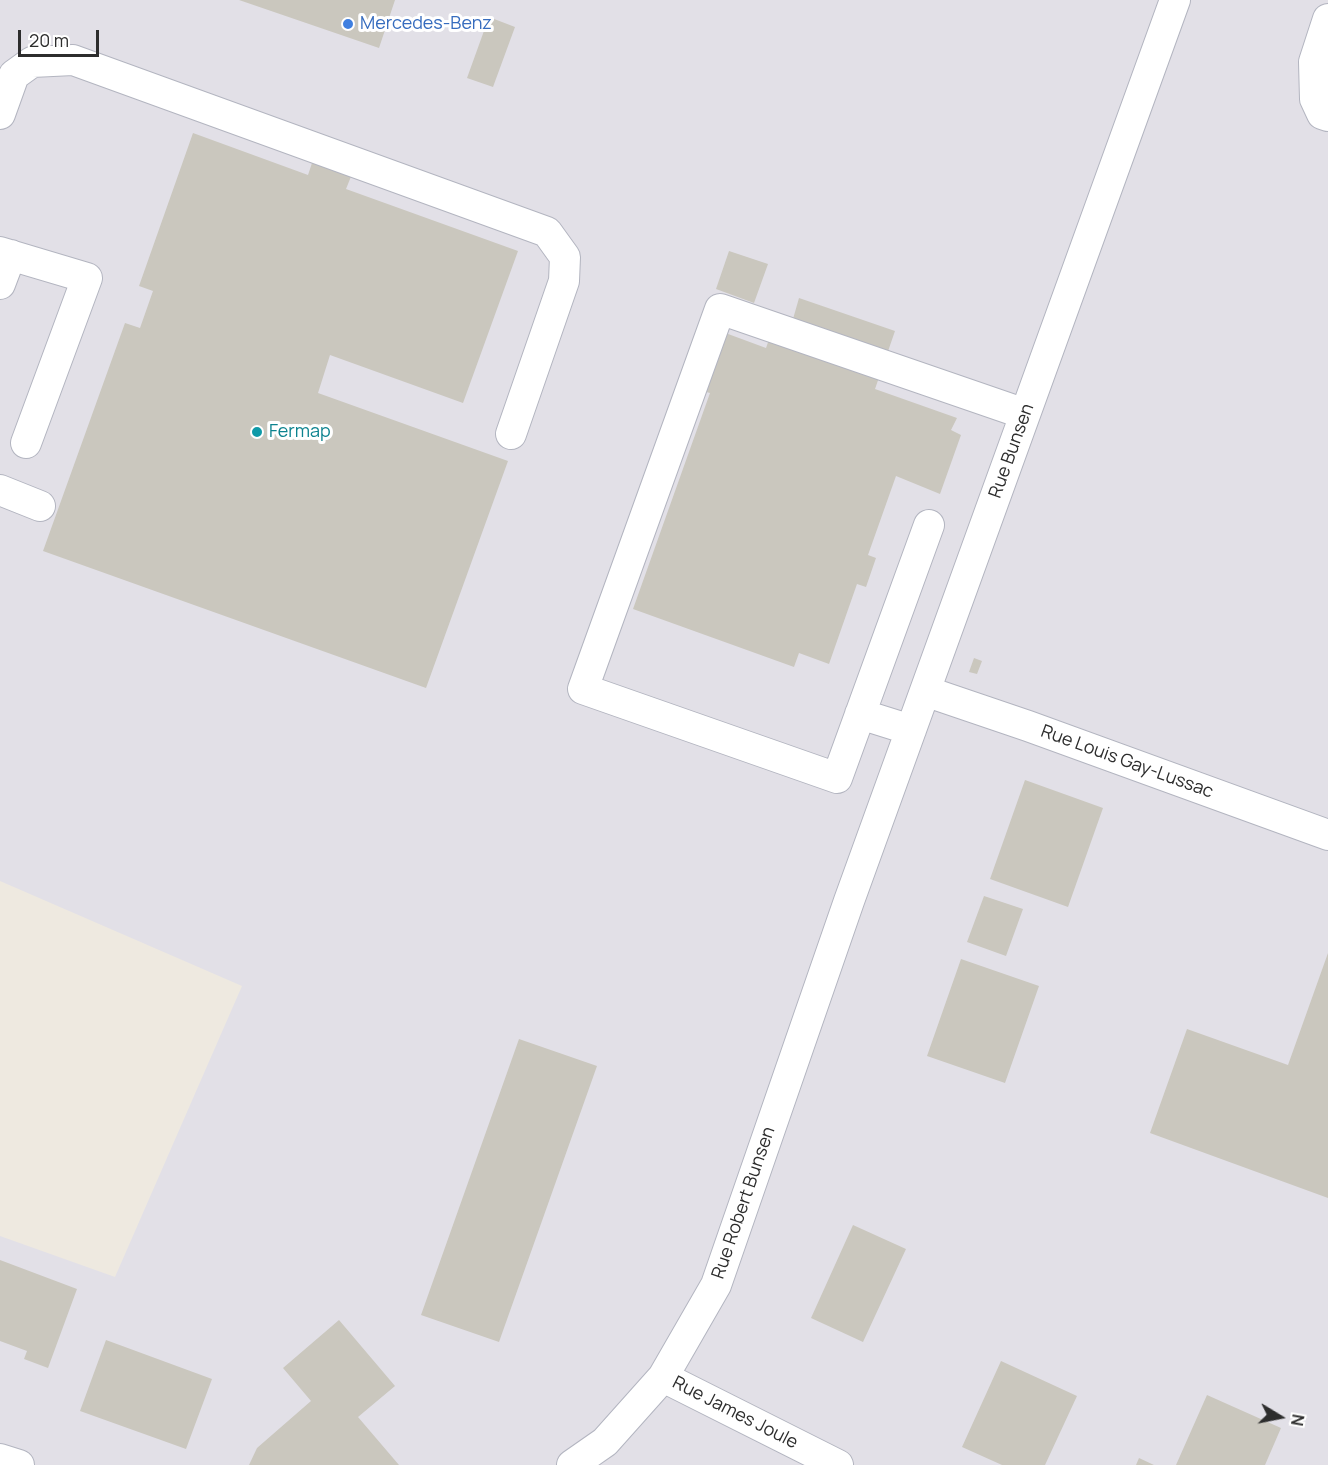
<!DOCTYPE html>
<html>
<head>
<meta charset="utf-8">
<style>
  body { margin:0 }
  #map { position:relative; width:1328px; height:1465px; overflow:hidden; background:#eee9e0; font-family:Manrope,sans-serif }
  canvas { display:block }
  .north { position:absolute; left:1250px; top:1387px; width:60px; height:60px; -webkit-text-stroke:4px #fff; paint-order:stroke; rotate:100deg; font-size:16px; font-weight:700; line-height:24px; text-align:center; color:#2d2d2d }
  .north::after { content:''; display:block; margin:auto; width:21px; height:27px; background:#2d2d2d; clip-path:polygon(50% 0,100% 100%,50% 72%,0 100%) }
  .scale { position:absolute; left:18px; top:30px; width:81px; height:27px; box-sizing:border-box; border:3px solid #2d2d2d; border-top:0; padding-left:8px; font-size:18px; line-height:21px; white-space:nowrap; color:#2d2d2d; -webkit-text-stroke:4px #fff; paint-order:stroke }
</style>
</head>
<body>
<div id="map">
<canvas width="1328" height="1465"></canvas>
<div class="north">N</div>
<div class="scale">20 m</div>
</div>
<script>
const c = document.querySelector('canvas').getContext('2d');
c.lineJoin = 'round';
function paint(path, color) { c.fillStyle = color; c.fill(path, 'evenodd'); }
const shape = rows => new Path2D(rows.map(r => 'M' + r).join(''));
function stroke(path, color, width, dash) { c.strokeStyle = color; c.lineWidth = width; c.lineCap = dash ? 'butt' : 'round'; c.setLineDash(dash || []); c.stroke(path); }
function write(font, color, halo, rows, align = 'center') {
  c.font = font + ' Manrope,sans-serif'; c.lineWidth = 6; c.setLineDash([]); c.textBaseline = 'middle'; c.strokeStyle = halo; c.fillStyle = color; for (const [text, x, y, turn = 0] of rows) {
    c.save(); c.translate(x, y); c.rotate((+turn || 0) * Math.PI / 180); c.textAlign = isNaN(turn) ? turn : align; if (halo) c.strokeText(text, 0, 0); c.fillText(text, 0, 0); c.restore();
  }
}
paint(shape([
  [0,0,1328,0,1328,1465,0,1465,0,1236,115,1277,242,986,0,881]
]), '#e2e0e7');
paint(shape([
  [239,0,395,0,379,48],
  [489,17,515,27,493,87,467,78],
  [193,133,308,175,313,160,352,174,346,189,518,251,463,403,330,355,318,393,508,461,426,688,43,551,125,323,140,328,153,291,139,286],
  [729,251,768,264,754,303,716,289],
  [799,298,895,331,875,389,957,418,951,430,961,435,940,494,896,476,868,555,876,558,866,587,857,584,829,664,799,653,794,667,633,609,710,393,699,390,720,331,766,348,778,314,793,319],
  [974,658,982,661,977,674,969,672],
  [1025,780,1103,808,1068,907,990,879],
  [984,896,1023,909,1006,956,967,942],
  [1328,953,1328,1198,1150,1133,1187,1029,1288,1065],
  [961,959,1039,986,1005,1083,927,1056],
  [519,1039,597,1066,499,1342,421,1315],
  [853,1225,906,1249,863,1342,811,1318],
  [0,1260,77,1289,48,1368,24,1359,27,1351,0,1341],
  [339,1320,395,1386,358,1417,399,1465,249,1465,257,1448,311,1401,283,1368],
  [106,1340,212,1379,186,1449,80,1411],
  [1001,1361,1077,1396,1045,1465,1002,1465,962,1447],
  [1207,1395,1281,1428,1265,1465,1176,1465],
  [1139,1458,1154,1465,1136,1465]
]), '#cac7be');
const minor = shape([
  [1328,19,1314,62,1315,99,1322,114,1328,116],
  [0,114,14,75,32,62,73,60,547,232,565,257,564,281,511,434],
  [0,252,87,278,26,443],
  [0,284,11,255],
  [0,490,40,506],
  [929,525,837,778,583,689,720,309,1025,414],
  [925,691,1028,726,1328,835],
  [860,714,911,730],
  [663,1377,838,1465],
  [0,1459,19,1465],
  [572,1465,605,1442,663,1377,716,1285,849,901,1175,0]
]);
stroke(minor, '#b3b5c0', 32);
stroke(minor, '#fff', 30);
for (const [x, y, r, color] of [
  [348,24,6,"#3f7fe0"],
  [257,432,6,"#0f9aa8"]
]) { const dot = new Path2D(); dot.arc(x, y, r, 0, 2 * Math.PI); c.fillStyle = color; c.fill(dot); stroke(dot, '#fff', 2); }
write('18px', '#366cbe', '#fff', [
  ["Mercedes-Benz",360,24]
], 'left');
write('18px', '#0d838f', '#fff', [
  ["Fermap",269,432]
], 'left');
write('18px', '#2d2d2d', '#fff', [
  ["Rue Bunsen",1012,451,-70],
  ["Rue Louis Gay-Lussac",1127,762,20],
  ["Rue Robert Bunsen",744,1203,-71],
  ["Rue James Joule",735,1413,27]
]);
</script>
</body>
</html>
